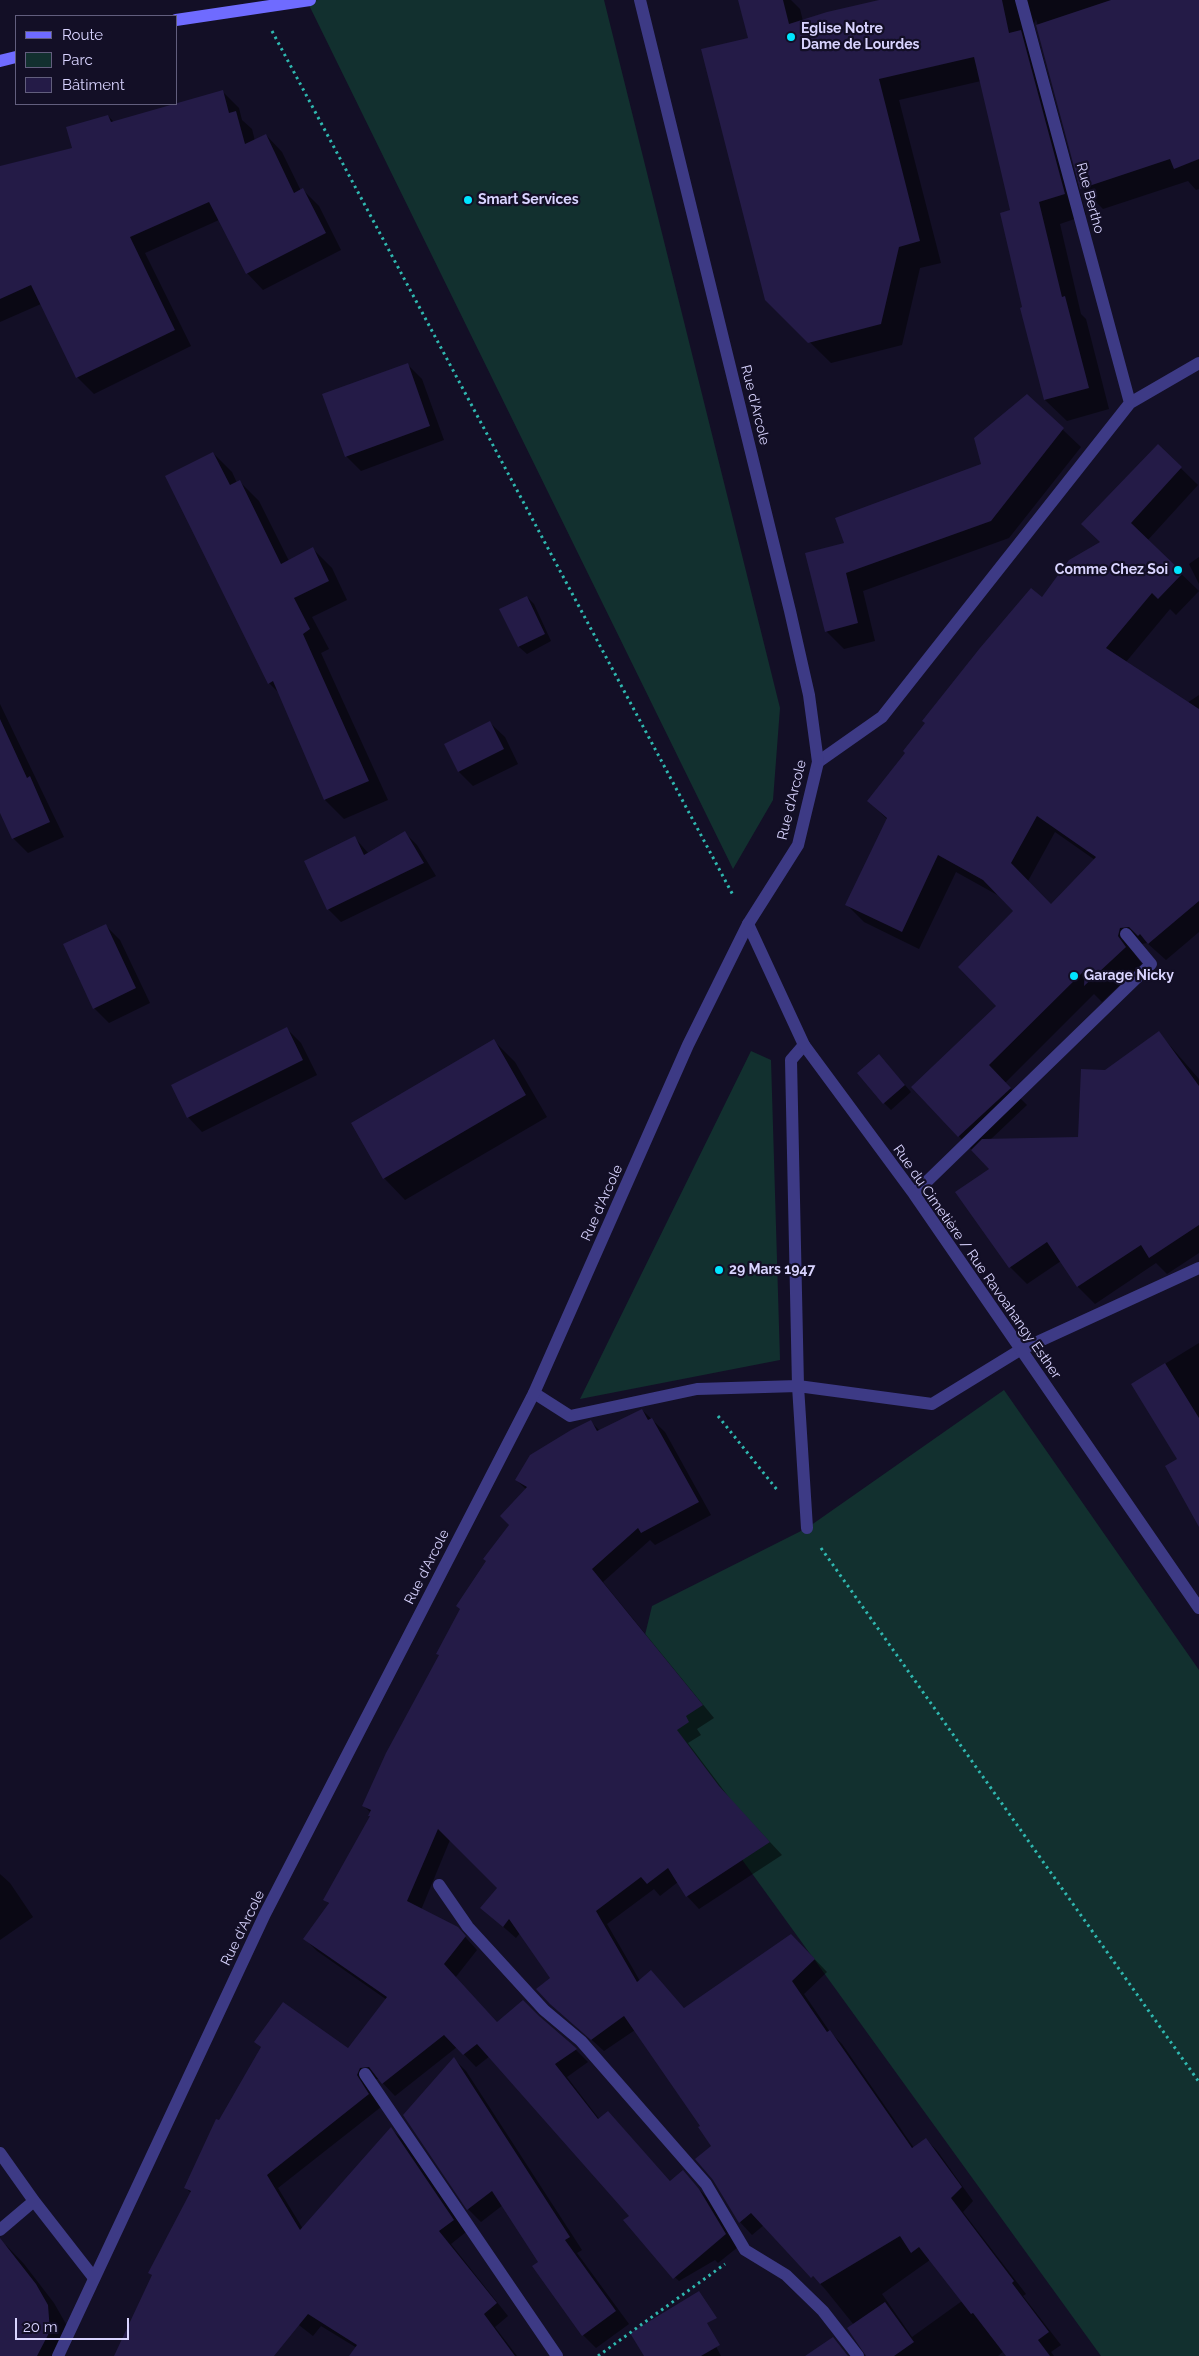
<!DOCTYPE html>
<html>
<head>
<meta charset="utf-8">
<style>
  body { margin:0 }
  #map { position:relative; width:1199px; height:2356px; overflow:hidden; background:#130f26; font-family:Raleway,sans-serif }
  canvas { display:block }
  .legend { position:absolute; left:15px; top:15px; width:162px; height:90px; box-sizing:border-box; background:#130f26; border:1px solid #625e7d; margin:0; padding:6px 9px; list-style:none; font-size:15px; color:#d9d4ff }
  .legend li { display:flex; align-items:center; gap:10px; height:25px }
  .legend b { width:25px; border:1px solid #625e7d }
  .scale { position:absolute; left:15px; top:2318px; width:114px; height:22px; box-sizing:border-box; border:2px solid #d9d4ff; border-top:0; padding-left:6px; font-size:15px; line-height:18px; white-space:nowrap; color:#d9d4ff; -webkit-text-stroke:4px #130f26; paint-order:stroke }
</style>
</head>
<body>
<div id="map">
<canvas width="1199" height="2356"></canvas>
<ul class="legend">
<li><b style="height:6px;background:#6f6bff"></b>Route</li>
<li><b style="height:14px;background:#12302f"></b>Parc</li>
<li><b style="height:14px;background:#241b47"></b>Bâtiment</li>
</ul>
<div class="scale">20 m</div>
</div>
<script>
const c = document.querySelector('canvas').getContext('2d');
c.lineJoin = 'round';
function paint(path, color) { c.fillStyle = color; c.fill(path, 'evenodd'); }
const shape = rows => new Path2D(rows.map(r => 'M' + r).join(''));
function stroke(path, color, width, dash) { c.strokeStyle = color; c.lineWidth = width; c.lineCap = dash ? 'butt' : 'round'; c.setLineDash(dash || []); c.stroke(path); }
function write(font, color, halo, rows, align = 'center') {
  c.font = font + ' Raleway,sans-serif'; c.lineWidth = 4.5; c.setLineDash([]); c.textBaseline = 'middle'; c.strokeStyle = halo; c.fillStyle = color; for (const [text, x, y, turn = 0] of rows) {
    c.save(); c.translate(x, y); c.rotate((+turn || 0) * Math.PI / 180); c.textAlign = isNaN(turn) ? turn : align; if (halo) c.strokeText(text, 0, 0); c.fillText(text, 0, 0); c.restore();
  }
}
paint(shape([
  [318,0,604,0,780,708,773,800,733,869,307,1],
  [751,1051,771,1060,780,1360,580,1399],
  [1004,1390,1199,1670,1199,2356,1101,2356,662,1749,645,1635,652,1606,807,1528]
]), '#12302f');
paint(shape([
  [740,0,791,0,800,9,803,21,885,0,1199,0,1199,189,1196,190,1188,181,1103,209,1082,188,1036,19,1034,24,1086,215,1060,224,1081,314,1086,319,1109,409,1067,421,1045,400,1024,308,1012,211,981,81,899,100,941,263,920,268,902,345,831,363,766,299,750,39],
  [222,91,239,108,242,120,252,129,255,141,266,135,282,152,301,191,303,190,319,206,341,250,263,290,247,273,219,220,145,253,191,346,94,394,77,377,41,304,0,322,0,167,74,149,108,116,114,122],
  [407,364,422,379,444,440,361,471,346,456],
  [1027,396,1081,447,1009,538,863,591,875,641,844,649,826,631,845,544,982,465],
  [1158,446,1198,485,1147,541,1199,591,1176,615,1170,609,1126,662,1187,703,1199,695,1199,932,1166,960,1147,943,1137,945,1135,954,1142,964,1102,1002,1094,994,1005,1083,1027,1105,990,1140,1079,1138,1105,1071,1159,1033,1199,1079,1199,1253,1167,1274,1156,1263,1095,1304,1078,1287,1061,1261,1027,1284,1010,1267,990,1169,912,1087,998,1006,1015,911,1001,897,956,872,919,949,864,922,847,905,888,820,868,801,1042,599,1101,543],
  [1055,832,1095,860,1051,905,1028,881],
  [213,453,232,472,237,483,240,482,259,501,289,561,313,549,332,568,347,600,312,617,329,649,321,653,388,800,344,819,325,800,280,694,269,683],
  [1199,557,1199,584,1189,564],
  [527,597,534,604,551,641,527,654,519,647,501,610],
  [0,704,64,837,28,853,13,838,0,810],
  [490,723,505,737,518,764,473,786,459,772],
  [404,832,417,845,436,876,341,922,328,909,355,838,369,854],
  [105,925,120,940,150,1003,109,1023,94,1008],
  [287,1029,301,1043,317,1075,202,1132,188,1117],
  [494,1041,515,1062,547,1117,405,1200,384,1178],
  [886,1063,911,1092,891,1110,884,1103],
  [1199,1343,1199,1510,1178,1460,1132,1384],
  [642,1410,665,1432,711,1515,655,1545,650,1540,603,1582,714,1718,697,1729,701,1735,688,1743,731,1800,782,1855,699,1909,687,1896,678,1882,660,1896,654,1889,607,1924,640,1981,651,1972,685,2009,804,1948,827,1972,804,1994,830,2032,842,2044,914,2148,926,2139,938,2152,973,2201,963,2212,1026,2294,1023,2296,1061,2345,1051,2352,1054,2356,1008,2356,1004,2351,998,2356,867,2356,854,2325,825,2289,764,2225,752,2235,740,2222,713,2146,702,2126,635,2030,604,2051,551,2003,551,1978,520,1933,516,1938,482,1908,499,1888,450,1840,421,1910,457,1928,477,1950,455,1978,497,2023,536,2014,574,2048,588,2062,567,2077,600,2120,608,2112,671,2182,683,2172,712,2203,738,2247,718,2263,715,2260,679,2281,666,2269,631,2216,490,2056,476,2067,457,2047,395,2096,379,2079,373,2079,381,2107,278,2188,303,2229,391,2129,404,2141,466,2232,451,2244,508,2316,495,2327,517,2356,351,2356,357,2348,321,2326,313,2336,187,2238,191,2193,186,2188,262,2048,256,2042,349,2050,387,2000,317,1951,305,1939,329,1904,324,1899,371,1817,371,1813,364,1806,511,1525,527,1490,516,1480,591,1422,600,1431],
  [930,2260,962,2301,912,2337,882,2294],
  [0,1874,10,1883,33,1917,0,1940],
  [454,2059,466,2071,582,2250,577,2253,629,2324,596,2348,583,2335,534,2266,539,2262,503,2205,481,2222,468,2209],
  [6,2245,24,2264,54,2303,66,2324,67,2350,64,2356,0,2356,0,2248],
  [698,2313,721,2356,645,2356]
]), '#0007');
paint(shape([
  [738,0,783,0,789,24,827,12,879,0,1002,0,1009,33,1021,30,1065,194,1039,202,1062,297,1065,296,1089,388,1044,400,1020,308,1022,307,1000,213,1010,210,974,57,879,79,920,241,899,247,881,324,808,343,765,300,701,49,748,38],
  [1111,0,1199,0,1199,159,1174,169,1170,159,1080,189,1036,25],
  [223,90,229,113,236,111,245,144,266,134,294,193,303,188,326,233,246,274,209,202,130,237,175,330,76,378,31,285,0,299,0,166,72,148,66,127,108,115,111,122],
  [408,363,430,426,345,457,322,394],
  [1027,394,1064,428,991,521,846,573,858,623,825,632,805,553,844,543,835,518,981,464,974,438],
  [1158,444,1182,467,1131,523,1183,573,1158,599,1152,593,1106,648,1199,709,1199,901,1148,944,1140,934,1138,936,1129,927,1120,928,1118,936,1126,947,1084,986,1085,970,989,1065,1011,1088,958,1137,911,1087,996,1006,958,967,1013,911,983,880,938,855,902,932,845,905,887,818,867,801,905,753,903,751,925,723,922,721,980,648,1031,588,1042,597,1069,560,1100,542,1081,524],
  [1037,816,1096,857,1051,904,1011,863],
  [213,452,230,485,240,480,281,564,313,547,329,581,294,598,310,629,303,634,369,781,324,800,273,681,268,684,165,476],
  [527,596,545,634,518,647,499,609],
  [0,719,27,778,30,776,50,822,12,839,0,813],
  [490,721,504,749,458,772,444,744],
  [405,831,424,863,327,910,304,861,355,836,364,855],
  [106,924,136,988,93,1009,63,944],
  [287,1027,303,1060,187,1118,171,1085],
  [1159,1031,1199,1086,1199,1225,1149,1258,1141,1245,1077,1287,1047,1242,1009,1268,955,1192,989,1169,971,1150,982,1139,1078,1137,1081,1069,1105,1070],
  [494,1039,526,1095,383,1179,351,1123],
  [879,1054,905,1085,883,1104,857,1073],
  [1165,1363,1199,1418,1199,1527,1165,1466,1177,1459,1131,1384],
  [642,1409,648,1420,652,1418,699,1502,641,1533,638,1528,592,1569,703,1705,686,1716,689,1722,677,1730,719,1786,770,1842,686,1897,668,1868,647,1884,641,1877,596,1911,637,1982,651,1970,684,2008,791,1934,815,1959,792,1981,827,2032,830,2030,912,2148,926,2138,962,2187,951,2198,1014,2281,1012,2283,1049,2332,1038,2340,1050,2356,1006,2356,973,2313,971,2314,919,2247,911,2253,900,2236,820,2284,813,2276,811,2278,751,2213,739,2223,713,2180,695,2159,711,2146,698,2127,700,2126,624,2016,591,2040,550,2004,536,1989,550,1978,509,1919,503,1927,480,1908,497,1888,438,1829,407,1901,458,1927,466,1936,444,1964,497,2022,523,2000,539,2016,575,2047,577,2049,555,2064,598,2119,608,2111,670,2181,683,2170,699,2189,726,2234,673,2279,623,2220,629,2216,477,2044,463,2055,444,2035,382,2084,369,2067,360,2068,357,2075,369,2094,267,2175,300,2230,391,2127,454,2220,439,2231,497,2303,484,2314,515,2356,349,2356,357,2345,308,2314,274,2356,114,2356,152,2275,148,2273,191,2191,184,2188,216,2119,219,2120,261,2047,254,2042,283,2002,348,2048,387,1997,303,1939,329,1903,323,1900,370,1816,368,1816,371,1810,362,1806,386,1753,439,1655,436,1654,460,1609,456,1606,486,1561,483,1559,509,1525,500,1516,527,1487,515,1480,530,1455,571,1430,591,1420,597,1431],
  [454,2057,570,2237,565,2240,616,2311,582,2336,532,2266,538,2262,492,2191,467,2210,403,2115],
  [0,2238,36,2284,48,2305,50,2331,37,2356,0,2356],
  [699,2291,717,2318,707,2323,720,2345,701,2356,644,2356,630,2333],
  [885,2302,914,2342,894,2356,866,2356,847,2328],
  [833,2337,848,2356,805,2356]
]), '#241b47');
stroke(shape([
  [272,31,734,897],
  [718,1416,778,1491],
  [821,1548,1199,2082],
  [598,2356,725,2264]
]), '#2fb8b0', 3, [2.5, 4]);
stroke(shape([
  [804,1045,791,1060,798,1386,807,1528],
  [534,1393,570,1416,697,1389,798,1386,932,1404,1020,1350,1199,1268]
]), '#3d3a85', 12);
stroke(shape([
  [1021,0,1130,403],
  [818,762,882,717,1130,403,1199,363],
  [748,924,804,1045,914,1194,1199,1608],
  [914,1194,1151,964,1126,934],
  [439,1885,468,1927,544,2010,581,2041,706,2184,745,2250,786,2275,823,2311,858,2356],
  [365,2074,557,2356],
  [0,2153,34,2201,94,2278],
  [0,2230,34,2201]
]), '#3d3a85', 12);
stroke(shape([
  [58,2356,265,1914,534,1393,688,1045,748,924,798,845,818,762,809,695,790,611,640,0]
]), '#3d3a85', 12);
stroke(shape([
  [176,20,310,0],
  [0,61,16,57]
]), '#6f6bff', 12);
for (const [x, y, r, color] of [
  [791,37,5,"#00e5ff"],
  [468,200,5,"#00e5ff"],
  [1178,570,5,"#00e5ff"],
  [1074,976,5,"#00e5ff"],
  [719,1270,5,"#00e5ff"]
]) { const dot = new Path2D(); dot.arc(x, y, r, 0, 2 * Math.PI); c.fillStyle = color; c.fill(dot); stroke(dot, '#130f26', 2); }
write('bold 14px', '#d9d4ff', '#130f26', [
  ["Eglise Notre",801,29],
  ["Dame de Lourdes",801,45],
  ["Smart Services",478,200],
  ["Comme Chez Soi",1168,570,"right"],
  ["Garage Nicky",1084,976],
  ["29 Mars 1947",729,1270]
], 'left');
write('14px', '#d9d4ff', '#130f26', [
  ["Rue Bertho",1090,198,75],
  ["Rue d'Arcole",755,405,76],
  ["Rue d'Arcole",792,800,-76],
  ["Rue d'Arcole",602,1203,-66],
  ["Rue du Cimetière / Rue Ravoahangy Esther",977,1262,55],
  ["Rue d'Arcole",427,1567,-63],
  ["Rue d'Arcole",243,1928,-64]
]);
</script>
</body>
</html>
